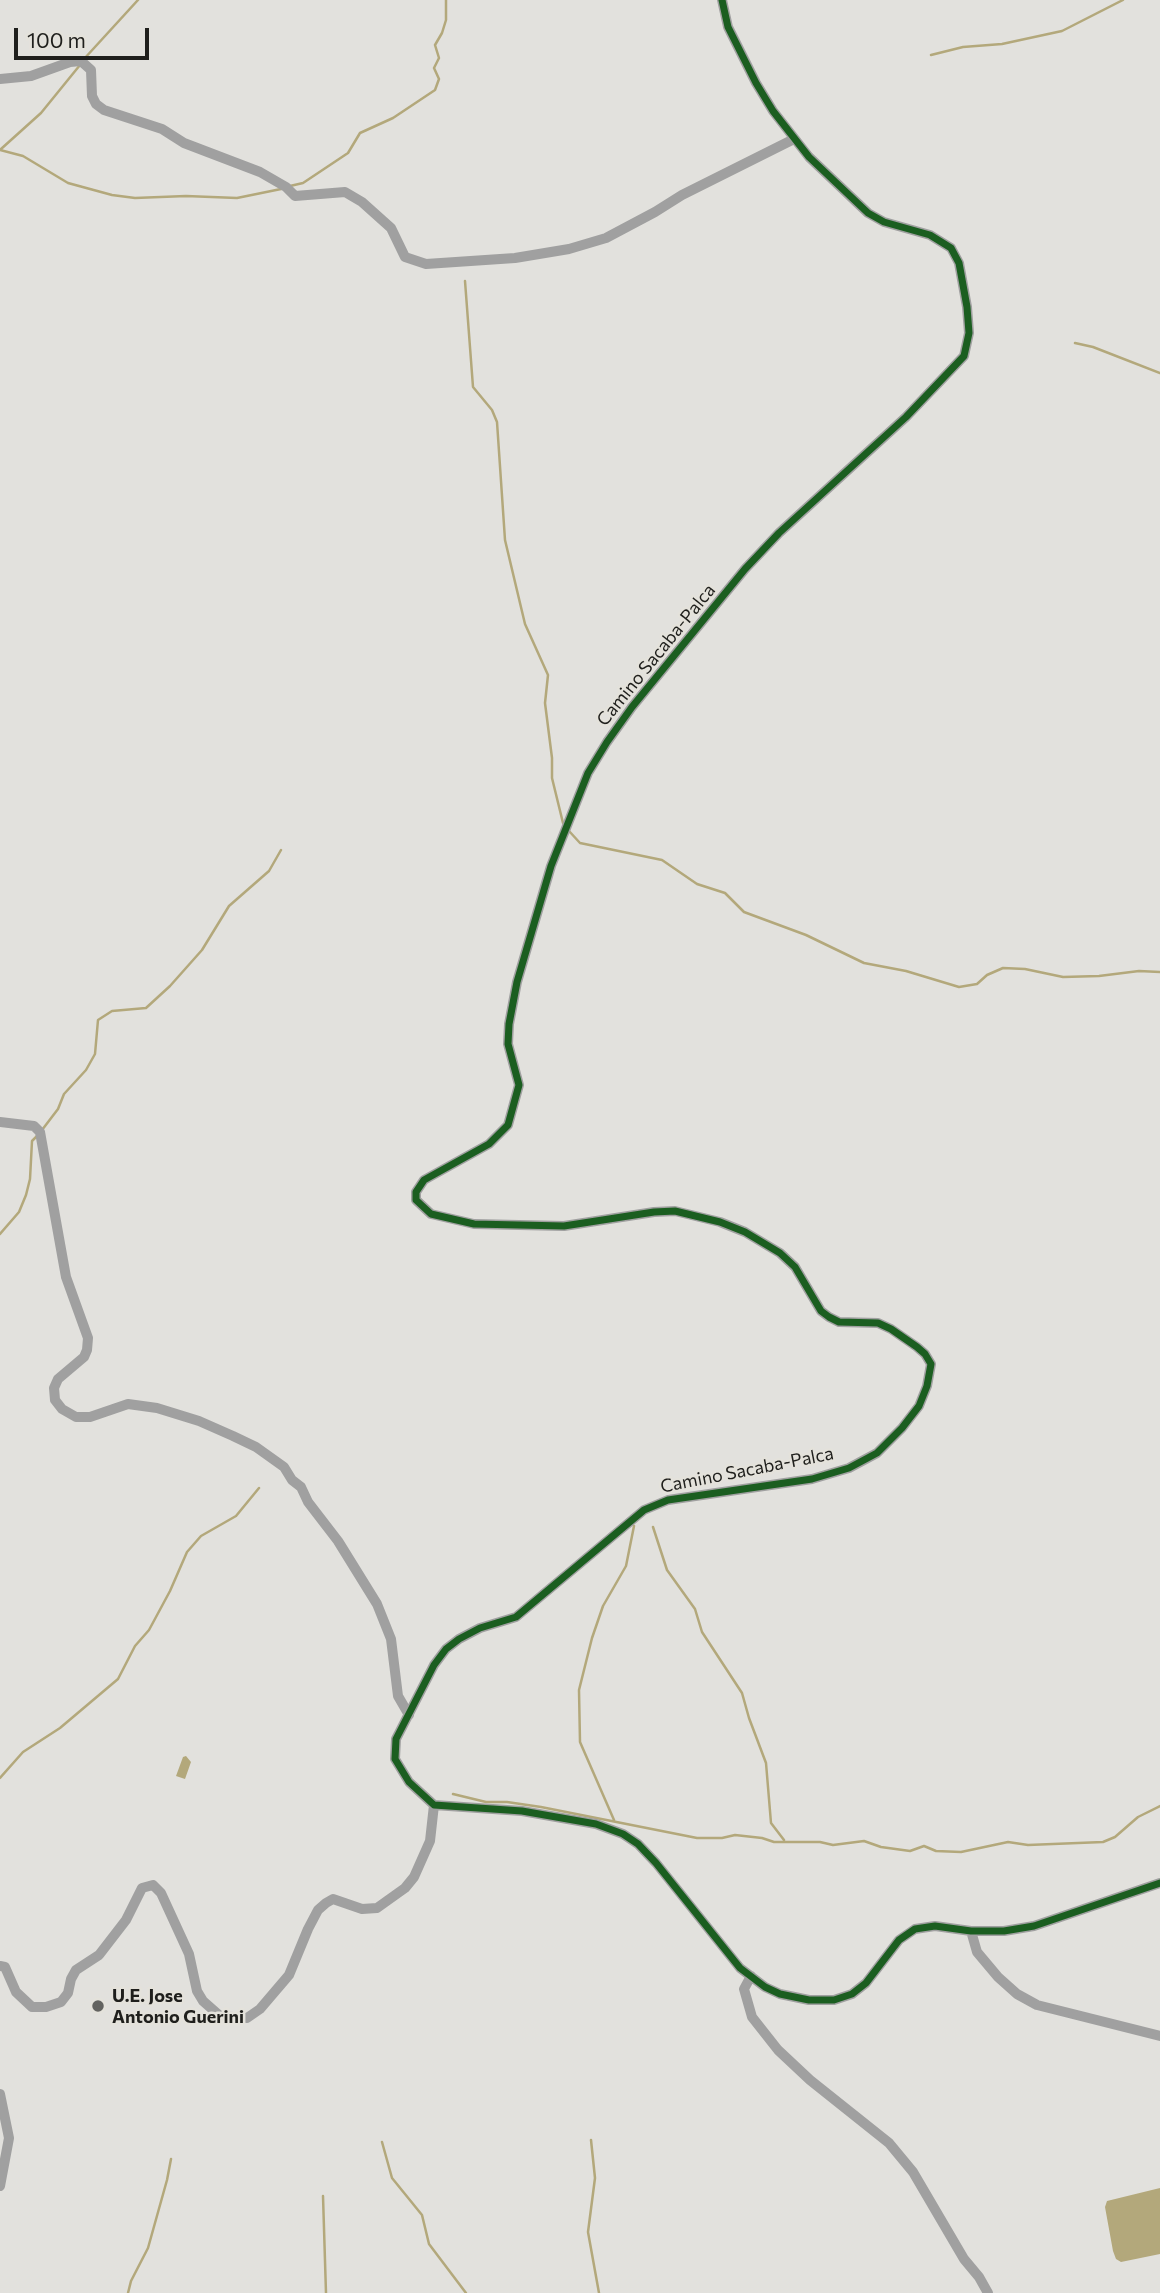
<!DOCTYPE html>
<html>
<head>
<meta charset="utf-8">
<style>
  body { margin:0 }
  #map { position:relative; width:1160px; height:2293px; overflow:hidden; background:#e2e1dd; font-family:Commissioner,sans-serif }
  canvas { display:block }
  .scale { position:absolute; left:14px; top:28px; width:135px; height:32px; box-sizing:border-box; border:4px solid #1f1f1c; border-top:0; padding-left:9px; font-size:21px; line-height:24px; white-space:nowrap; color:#1f1f1c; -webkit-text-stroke:5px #e4e2db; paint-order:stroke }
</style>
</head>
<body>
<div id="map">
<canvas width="1160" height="2293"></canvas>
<div class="scale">100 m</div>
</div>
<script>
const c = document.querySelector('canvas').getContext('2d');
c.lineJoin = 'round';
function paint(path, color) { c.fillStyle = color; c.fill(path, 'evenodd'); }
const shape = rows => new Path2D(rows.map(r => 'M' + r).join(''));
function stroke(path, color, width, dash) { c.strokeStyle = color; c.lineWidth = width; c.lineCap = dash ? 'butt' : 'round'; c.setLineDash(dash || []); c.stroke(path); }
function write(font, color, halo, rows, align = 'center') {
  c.font = font + ' Commissioner,sans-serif'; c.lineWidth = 5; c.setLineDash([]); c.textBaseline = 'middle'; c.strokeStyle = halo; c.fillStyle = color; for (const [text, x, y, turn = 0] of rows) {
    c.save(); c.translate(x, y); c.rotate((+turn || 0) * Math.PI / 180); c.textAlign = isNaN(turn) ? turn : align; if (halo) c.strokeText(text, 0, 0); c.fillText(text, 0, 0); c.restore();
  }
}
paint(shape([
  [186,1756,191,1762,185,1779,176,1776,183,1757],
  [1160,2188,1160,2254,1121,2262,1116,2259,1113,2251,1105,2207,1107,2201]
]), '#b3a87b');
stroke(shape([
  [931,55,963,47,1002,44,1062,31,1123,0],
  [84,59,138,0],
  [1,149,41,113,80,65],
  [0,150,23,156,68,183,112,195,135,198,186,196,237,198,281,189],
  [290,186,303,183,348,153,360,133,393,118,435,90,439,79,434,68,439,58,435,45,442,33,446,20,446,0],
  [465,281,473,387,492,410,497,422,505,540,525,624,548,675,545,703,552,758,552,778,563,823],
  [1075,343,1093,347,1160,373],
  [569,831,580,843,662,860,697,884,725,893,744,912,806,935,864,963,906,971,959,987,977,984,987,975,1003,968,1025,969,1063,977,1099,976,1139,971,1160,972],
  [42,1130,58,1109,64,1094,86,1070,95,1054,98,1020,112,1011,146,1008,170,986,202,950,229,906,269,871,281,850],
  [0,1234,19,1212,26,1195,30,1179,32,1141,38,1135],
  [653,1527,667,1570,695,1609,702,1632,742,1693,749,1718,766,1763,771,1823,784,1840],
  [0,1778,23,1752,60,1728,118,1679,135,1646,149,1630,170,1591,187,1552,201,1536,236,1516,259,1488],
  [453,1794,486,1802,507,1802,541,1807,697,1838,722,1838,735,1835,762,1838,774,1842,820,1842,833,1845,864,1841,881,1847,910,1851,924,1846,936,1851,961,1852,1008,1842,1028,1845,1103,1842,1115,1837,1138,1817,1160,1806],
  [614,1820,580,1742,579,1690,592,1638,603,1606,626,1566,634,1526],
  [591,2140,595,2178,588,2232,599,2293],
  [382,2142,392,2178,422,2215,429,2244,466,2293],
  [323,2196,326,2293],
  [128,2293,131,2281,148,2248,167,2180,171,2159]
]), '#b3a87b', 2.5);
stroke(shape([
  [722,0,728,27,756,83,773,111,809,157,868,213,884,222,930,235,951,248,959,263,967,307,969,333,964,356,906,417,779,533,745,569,632,707,607,742,588,773,551,866,517,982,509,1024,508,1044,519,1085,508,1125,489,1144,424,1180,416,1192,416,1200,431,1214,474,1224,564,1226,654,1212,675,1211,720,1222,745,1232,780,1253,795,1267,821,1311,829,1317,839,1322,878,1323,891,1329,917,1347,925,1354,931,1364,927,1386,919,1406,902,1428,877,1453,849,1468,812,1479,668,1500,644,1510,516,1617,480,1628,459,1639,446,1649,434,1665,396,1739,395,1759,409,1782,434,1805,522,1811,596,1824,623,1834,638,1844,656,1863,740,1968,765,1987,780,1994,809,2000,834,2000,852,1994,866,1983,899,1940,915,1929,935,1926,971,1931,1004,1931,1034,1926,1160,1883],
  [0,79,31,76,70,62,81,61,91,70,92,96,96,104,104,110,162,129,184,143,260,172,286,187,295,196,345,192,362,202,391,228,405,257,426,264,515,258,569,249,606,238,655,212,682,195,794,139],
  [0,1122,34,1126,40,1132,66,1277,88,1338,87,1350,84,1357,58,1379,54,1388,55,1400,62,1409,76,1417,90,1417,128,1404,157,1408,199,1421,233,1436,256,1447,284,1467,292,1480,301,1487,308,1502,338,1541,377,1604,391,1639,398,1696,409,1715],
  [971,1931,977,1952,998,1977,1017,1994,1037,2005,1160,2036],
  [0,1966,5,1967,16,1992,32,2007,46,2007,61,2002,68,1993,71,1979,76,1970,99,1955,126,1920,142,1888,153,1885,161,1893,189,1954,197,1991,203,2001,220,2016,247,2018,260,2009,289,1975,308,1929,318,1910,326,1903,333,1899,362,1909,377,1908,405,1888,414,1877,430,1841,434,1805],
  [751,1976,744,1989,752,2017,778,2050,810,2080,889,2143,913,2172,964,2259,979,2277,988,2293],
  [0,2094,9,2138,0,2186]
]), '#a0a0a0', 10);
stroke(shape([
  [722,0,728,27,756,83,773,111,809,157,868,213,884,222,930,235,951,248,959,263,967,307,969,333,964,356,906,417,779,533,745,569,632,707,607,742,588,773,551,866,517,982,509,1024,508,1044,519,1085,508,1125,489,1144,424,1180,416,1192,416,1200,431,1214,474,1224,564,1226,654,1212,675,1211,720,1222,745,1232,780,1253,795,1267,821,1311,829,1317,839,1322,878,1323,891,1329,917,1347,925,1354,931,1364,927,1386,919,1406,902,1428,877,1453,849,1468,812,1479,668,1500,644,1510,516,1617,480,1628,459,1639,446,1649,434,1665,396,1739,395,1759,409,1782,434,1805,522,1811,596,1824,623,1834,638,1844,656,1863,740,1968,765,1987,780,1994,809,2000,834,2000,852,1994,866,1983,899,1940,915,1929,935,1926,971,1931,1004,1931,1034,1926,1160,1883]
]), '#1b5e20', 7);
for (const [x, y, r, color] of [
  [98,2006,7,"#636360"]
]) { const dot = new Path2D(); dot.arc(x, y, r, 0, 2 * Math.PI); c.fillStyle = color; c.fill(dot); stroke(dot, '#e4e2db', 2.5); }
write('18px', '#1f1f1c', '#e4e2db', [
  ["Camino Sacaba-Palca",656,655,-51],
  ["Camino Sacaba-Palca",747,1470,-11]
]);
write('bold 18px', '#1f1f1c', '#e4e2db', [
  ["U.E. Jose",112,1996],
  ["Antonio Guerini",112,2017]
], 'left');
</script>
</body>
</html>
